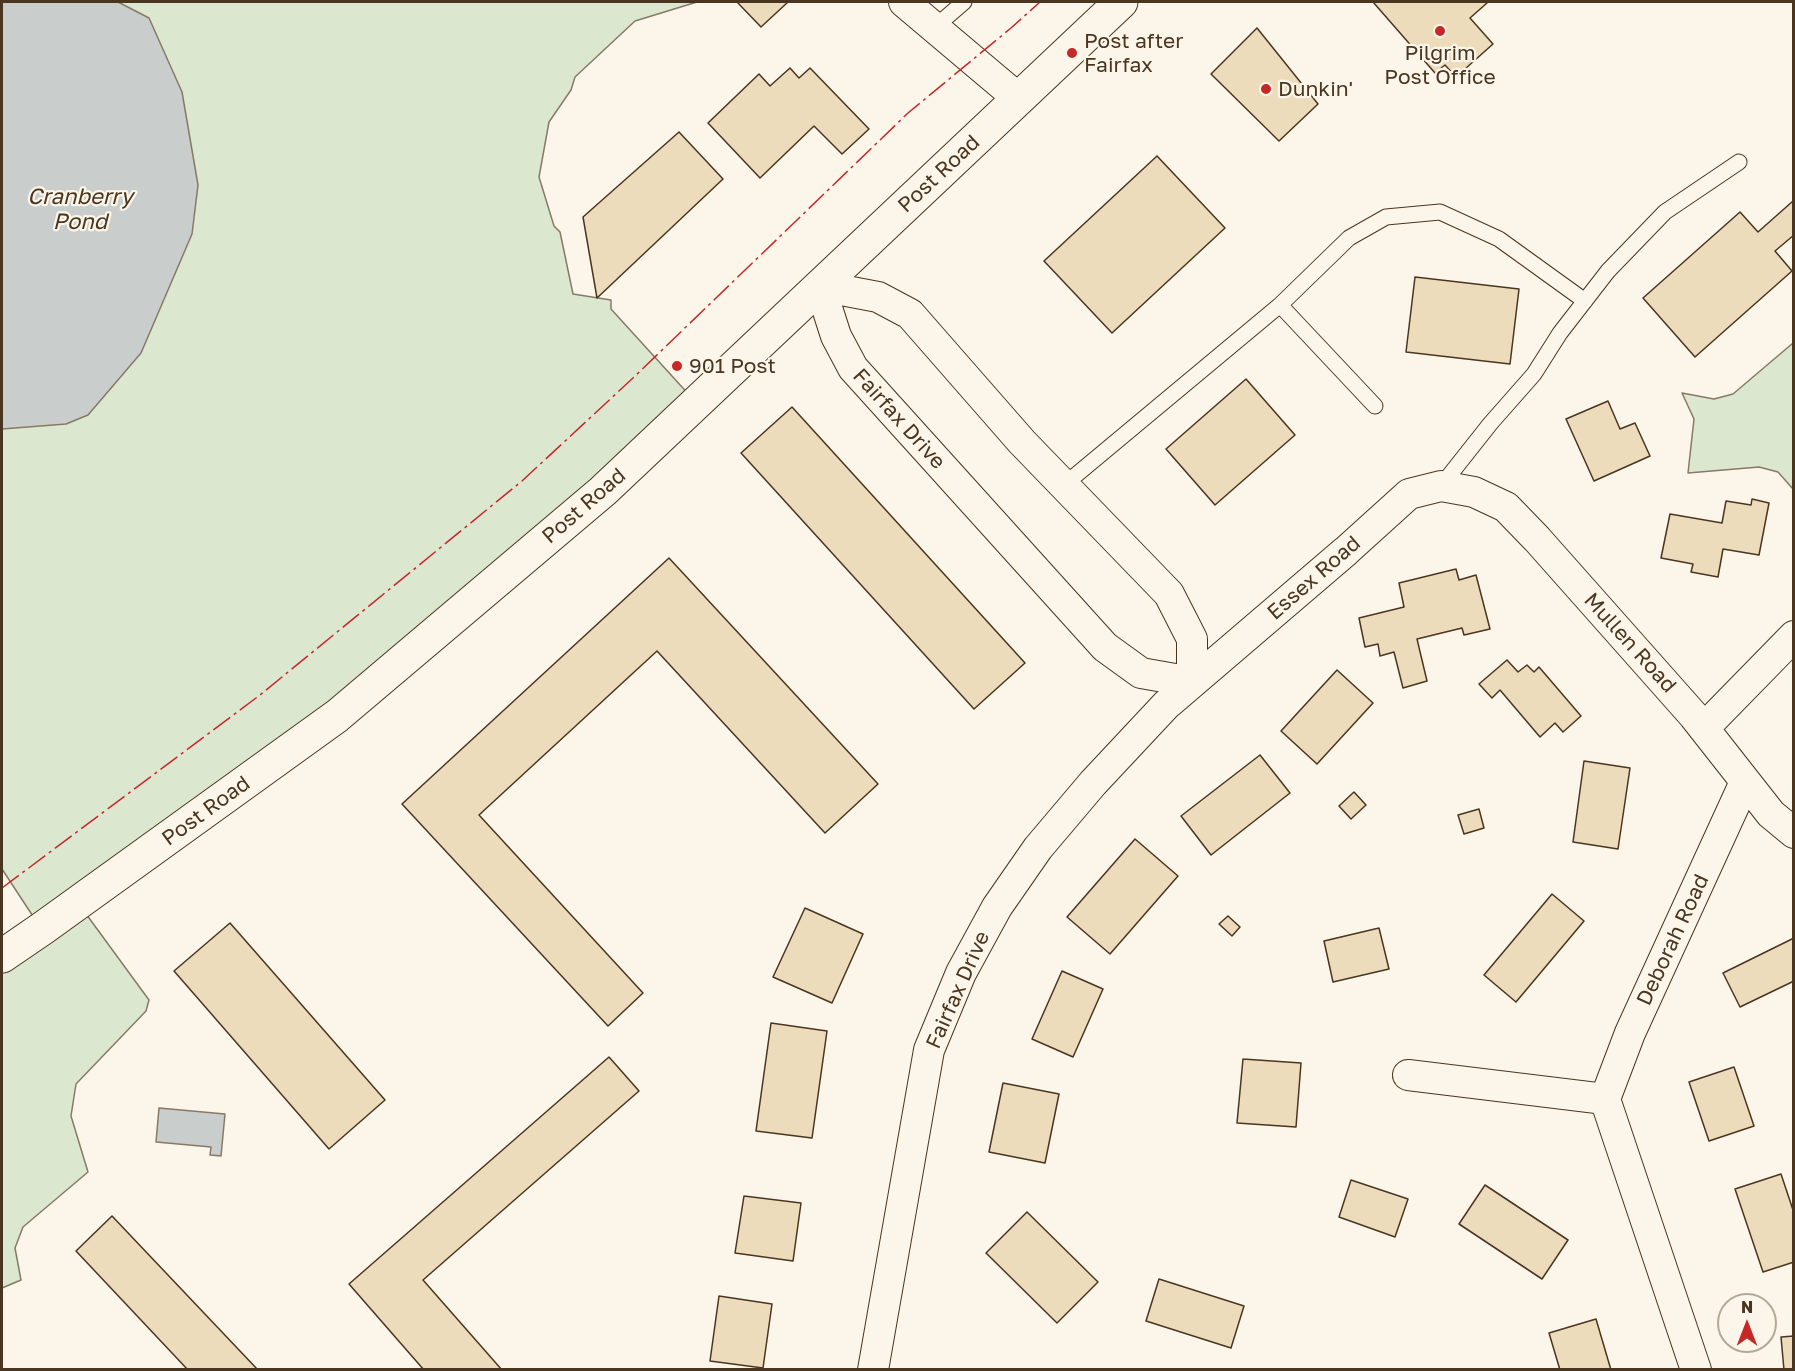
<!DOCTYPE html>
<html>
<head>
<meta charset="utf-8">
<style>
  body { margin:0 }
  #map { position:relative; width:1795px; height:1371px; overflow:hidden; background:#fbf6e9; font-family:"Golos Text",sans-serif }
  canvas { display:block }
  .frame { position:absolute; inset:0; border:3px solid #4a3520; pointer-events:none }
  .north { position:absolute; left:1717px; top:1293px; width:60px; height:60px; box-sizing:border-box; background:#fbf6e9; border:2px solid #b4a999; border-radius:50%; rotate:0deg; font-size:16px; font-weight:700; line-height:24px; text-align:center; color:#4a3520 }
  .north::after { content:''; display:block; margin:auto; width:21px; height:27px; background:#c62828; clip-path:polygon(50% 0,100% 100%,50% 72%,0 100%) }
</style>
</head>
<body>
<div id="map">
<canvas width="1795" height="1371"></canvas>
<div class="frame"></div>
<div class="north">N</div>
</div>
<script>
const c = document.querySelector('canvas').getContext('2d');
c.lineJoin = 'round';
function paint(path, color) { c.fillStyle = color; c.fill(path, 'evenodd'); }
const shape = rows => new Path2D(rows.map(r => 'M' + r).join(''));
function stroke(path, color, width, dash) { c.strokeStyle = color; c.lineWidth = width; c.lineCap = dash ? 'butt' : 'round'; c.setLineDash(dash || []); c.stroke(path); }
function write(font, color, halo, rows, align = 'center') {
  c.font = font + ' "Golos Text",sans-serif'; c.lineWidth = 4.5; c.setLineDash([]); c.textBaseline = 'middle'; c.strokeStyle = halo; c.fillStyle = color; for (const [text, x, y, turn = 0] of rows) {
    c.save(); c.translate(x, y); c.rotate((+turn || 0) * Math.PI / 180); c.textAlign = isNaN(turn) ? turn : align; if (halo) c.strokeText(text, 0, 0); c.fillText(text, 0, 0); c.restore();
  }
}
const green = shape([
  [105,2,697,2,635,21,575,77,571,90,549,122,539,177,554,226,560,232,573,294,611,300,611,309,692,398,689,407,81,907,149,1000,146,1011,76,1084,71,1116,88,1172,23,1227,15,1248,21,1280,2,1288,2,954,40,927,2,869,2,419,105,2],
  [1793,343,1793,489,1778,472,1759,467,1688,473,1694,419,1682,393,1714,399,1733,394,1793,343]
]);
paint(green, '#dce7d0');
stroke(green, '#887966', 1.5);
const water = shape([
  [2,2,118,2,149,18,182,92,198,185,192,234,141,353,88,415,66,424,2,429,2,2],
  [159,1108,225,1114,221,1156,210,1155,211,1147,156,1142,159,1108]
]);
paint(water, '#c9cecd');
stroke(water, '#887966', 1.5);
const building = shape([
  [737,2,788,2,761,27,737,2],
  [1373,2,1485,2,1487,3,1470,18,1493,44,1456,77,1445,65,1435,73,1373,2],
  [1257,28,1318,104,1279,141,1211,74,1257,28],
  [790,68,799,78,810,68,869,129,842,154,814,126,760,178,708,123,759,74,770,86,790,68],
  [679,132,723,179,597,298,583,217,679,132],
  [1157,156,1225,228,1112,333,1044,261,1157,156],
  [1793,201,1794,235,1775,251,1792,271,1695,357,1643,298,1740,212,1758,232,1793,201],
  [1415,277,1519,289,1510,364,1406,352,1415,277],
  [1246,379,1295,435,1215,505,1166,449,1246,379],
  [1608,401,1620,429,1635,423,1650,456,1594,481,1566,419,1608,401],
  [792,407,1025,663,974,709,741,453,792,407],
  [1752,499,1769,503,1759,555,1723,549,1718,577,1691,572,1693,564,1661,558,1670,514,1722,523,1726,501,1751,505,1752,499],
  [669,558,878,784,825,833,657,651,479,815,643,993,608,1026,402,804,669,558],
  [1456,569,1459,580,1476,575,1490,629,1464,635,1462,628,1417,639,1427,681,1403,688,1394,652,1380,656,1378,644,1365,647,1359,618,1404,607,1399,583,1456,569],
  [1507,660,1518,672,1527,665,1534,672,1539,667,1581,716,1563,732,1555,723,1540,737,1500,690,1492,698,1479,684,1507,660],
  [1337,670,1373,703,1317,764,1281,731,1337,670],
  [1260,755,1290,793,1211,855,1181,816,1260,755],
  [1584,761,1630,768,1618,849,1573,842,1584,761],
  [1354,792,1366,805,1351,819,1339,806,1354,792],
  [1479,809,1484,828,1464,834,1458,815,1479,809],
  [1135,839,1178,876,1110,954,1067,917,1135,839],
  [1552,894,1584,921,1516,1002,1484,975,1552,894],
  [805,908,863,934,832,1003,773,977,805,908],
  [1228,916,1240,927,1232,936,1219,924,1228,916],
  [230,923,385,1100,329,1149,174,971,230,923],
  [1379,928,1389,969,1333,982,1324,941,1379,928],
  [1794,938,1794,981,1740,1007,1723,973,1794,938],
  [1062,971,1103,989,1073,1057,1032,1039,1062,971],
  [771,1023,827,1031,812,1138,756,1131,771,1023],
  [609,1057,639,1091,423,1280,502,1370,424,1370,349,1284,609,1057],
  [1243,1059,1301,1063,1296,1127,1237,1123,1243,1059],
  [1734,1067,1754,1126,1709,1141,1689,1082,1734,1067],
  [1003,1083,1059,1094,1045,1163,989,1152,1003,1083],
  [1781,1174,1794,1213,1794,1262,1763,1272,1735,1189,1781,1174],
  [1351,1180,1408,1199,1395,1237,1339,1217,1351,1180],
  [1485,1185,1568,1240,1542,1279,1459,1224,1485,1185],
  [744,1196,801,1203,793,1261,735,1253,744,1196],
  [1027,1212,1098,1282,1057,1323,986,1253,1027,1212],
  [112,1216,258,1370,188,1370,76,1251,112,1216],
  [1159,1279,1244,1306,1231,1348,1146,1321,1159,1279],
  [719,1296,772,1304,763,1368,710,1361,719,1296],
  [1596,1319,1611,1370,1560,1370,1549,1333,1596,1319],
  [1794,1336,1794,1370,1784,1370,1781,1337,1794,1336]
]);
paint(building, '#ecdcbc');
stroke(building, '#4a3520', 1.5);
const lane = shape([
  [935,27,964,2],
  [1280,305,1349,238,1386,217,1440,212,1499,239,1585,301],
  [1064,485,1280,305,1375,406],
  [1441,486,1490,424,1534,374,1560,333,1608,271,1665,212,1739,162]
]);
const street = shape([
  [904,2,1019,99],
  [820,286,878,297,910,314,1022,442,1169,594,1192,639,1192,682,1141,673,1105,647,853,368,836,336,820,286],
  [1704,728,1794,636],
  [1408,1075,1605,1099],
  [873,1370,929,1050,961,973,997,907,1038,848,1093,783,1166,705,1346,551,1409,494,1441,486,1474,492,1506,507,1537,539,1694,716,1771,814,1794,833],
  [1696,1370,1605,1099,1630,1033,1745,782]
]);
const primary = shape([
  [2,956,43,928,337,716,603,491,1121,2]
]);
stroke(lane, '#4a3520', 17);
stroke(street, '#4a3520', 32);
stroke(primary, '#4a3520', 35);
stroke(lane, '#fbf6e9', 15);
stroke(street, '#fbf6e9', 30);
stroke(primary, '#fbf6e9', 33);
stroke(shape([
  [2,888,260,695,522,481,633,378,908,113,1011,28,1040,2]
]), '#c62828', 1.5, [21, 4.5, 3, 4.5]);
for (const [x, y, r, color] of [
  [1440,31,6,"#c62828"],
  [1072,53,6,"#c62828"],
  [1266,89,6,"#c62828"],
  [677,366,6,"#c62828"]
]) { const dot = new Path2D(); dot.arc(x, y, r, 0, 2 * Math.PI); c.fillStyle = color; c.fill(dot); stroke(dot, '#fbf6e9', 2); }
write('21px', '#4a3520', '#fbf6e9', [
  ["Post after",1084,41],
  ["Fairfax",1084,65],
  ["Pilgrim",1440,53,"center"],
  ["Post Office",1440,77,"center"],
  ["Dunkin'",1278,89],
  ["901 Post",689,366]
], 'left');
write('21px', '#4a3520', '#fbf6e9', [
  ["Post Road",939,174,-43],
  ["Fairfax Drive",899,419,48],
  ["Post Road",584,506,-41],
  ["Essex Road",1314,578,-41],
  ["Mullen Road",1630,643,48],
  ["Post Road",206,811,-36],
  ["Deborah Road",1673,940,-65],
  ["Fairfax Drive",958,990,-66]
]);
write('italic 22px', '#4a3520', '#fbf6e9', [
  ["Cranberry",80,197],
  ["Pond",80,222]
]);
</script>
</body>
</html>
